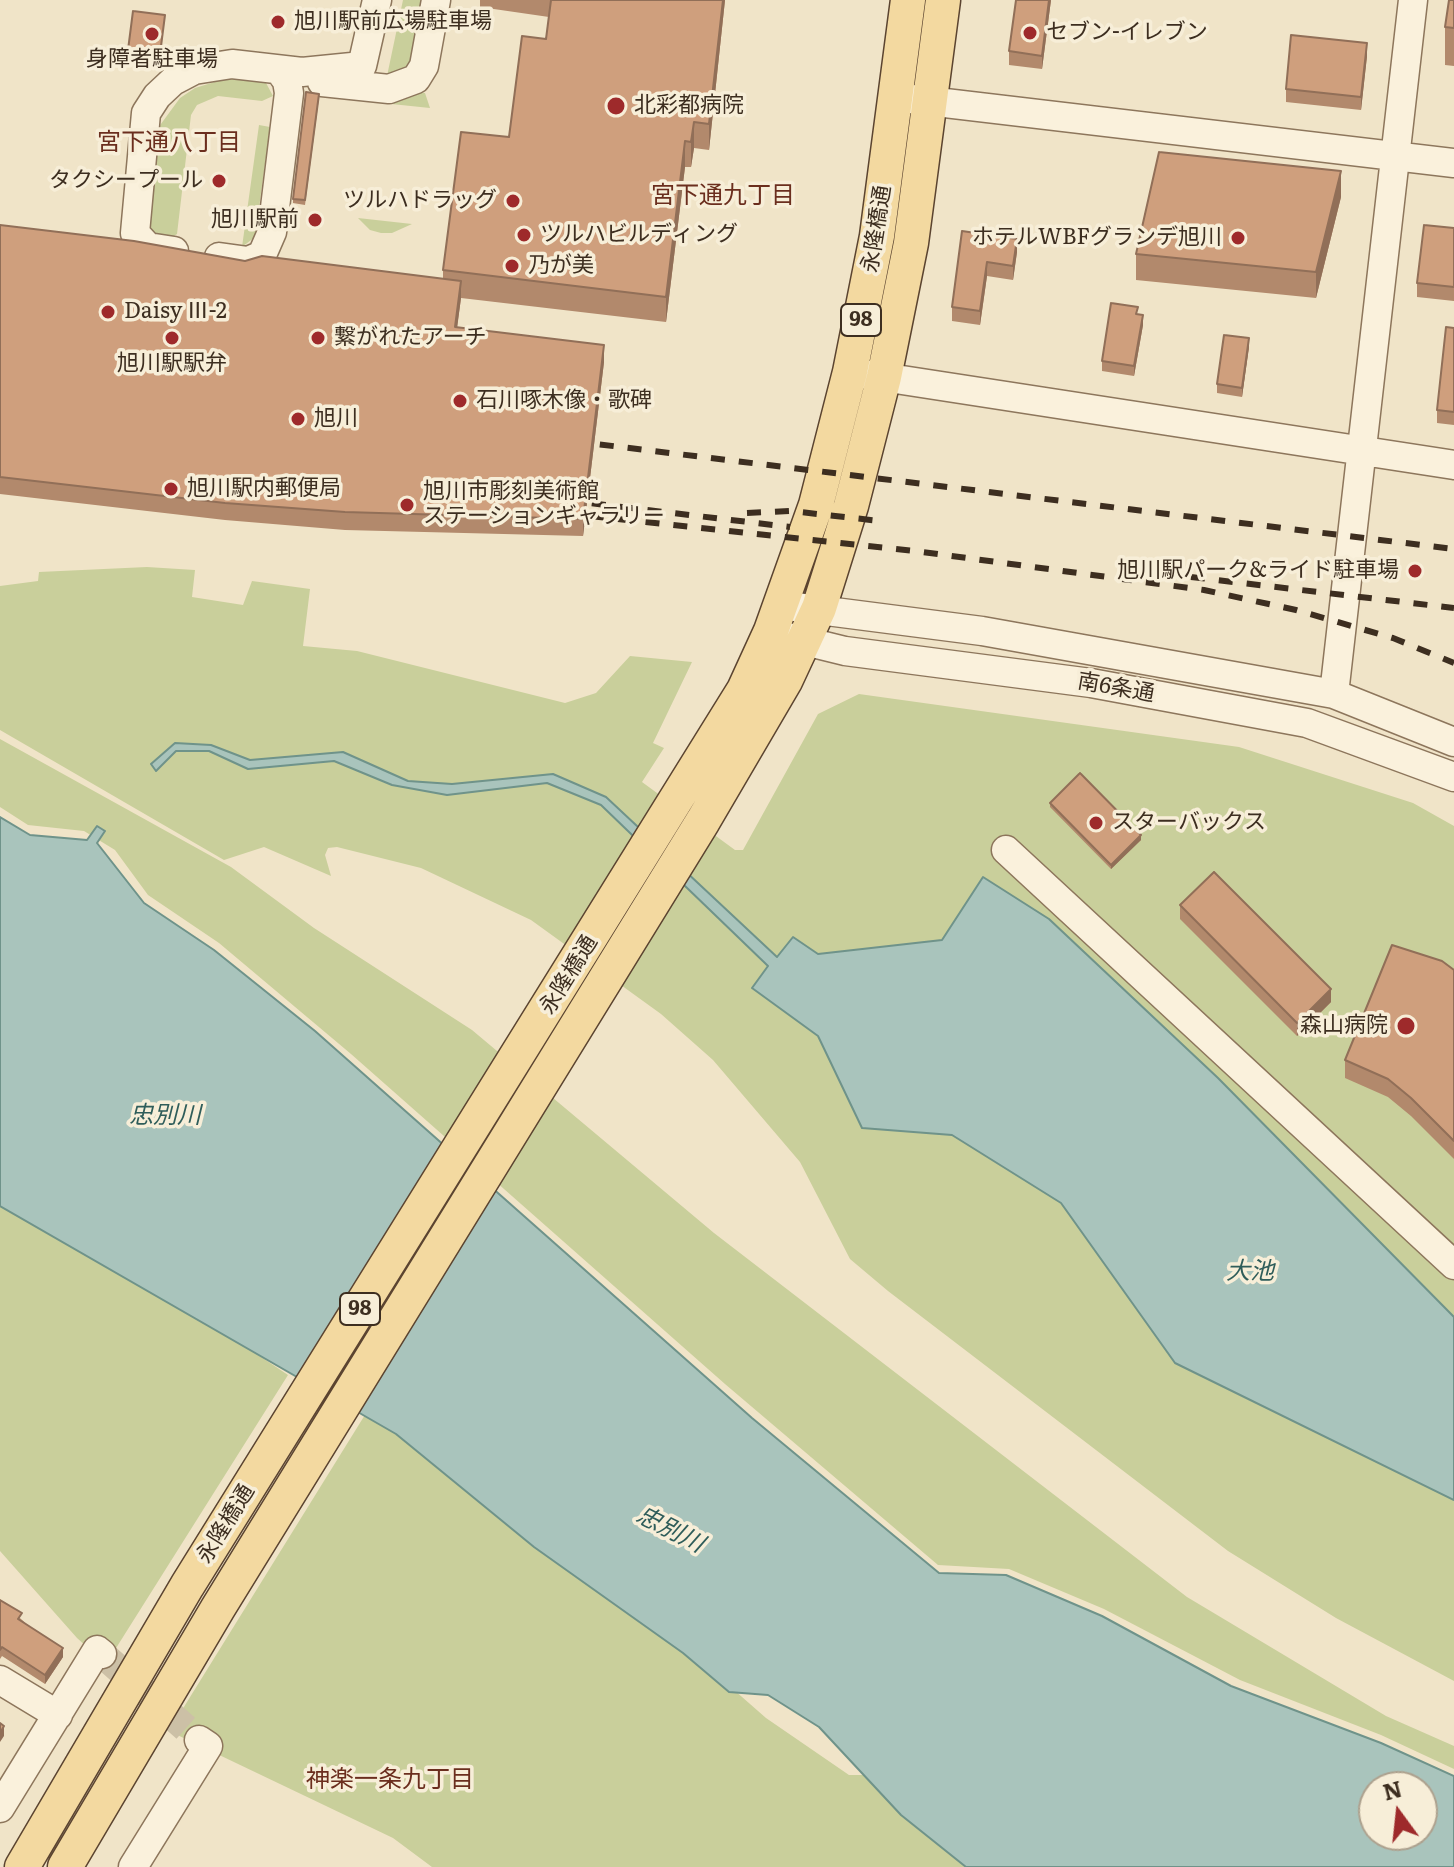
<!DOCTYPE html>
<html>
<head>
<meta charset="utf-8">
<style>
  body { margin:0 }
  #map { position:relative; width:1454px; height:1867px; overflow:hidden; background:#f0e4c8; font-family:Literata,serif }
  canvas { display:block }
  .north { position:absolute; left:1358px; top:1771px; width:80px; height:80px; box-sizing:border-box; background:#f7eed8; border:2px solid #ada18e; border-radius:50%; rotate:345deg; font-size:22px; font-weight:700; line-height:32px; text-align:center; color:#3d2e20 }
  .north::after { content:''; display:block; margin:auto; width:28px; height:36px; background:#9e2a2b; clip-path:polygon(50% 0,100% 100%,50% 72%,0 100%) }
</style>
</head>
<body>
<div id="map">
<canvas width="1454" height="1867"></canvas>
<div class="north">N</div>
</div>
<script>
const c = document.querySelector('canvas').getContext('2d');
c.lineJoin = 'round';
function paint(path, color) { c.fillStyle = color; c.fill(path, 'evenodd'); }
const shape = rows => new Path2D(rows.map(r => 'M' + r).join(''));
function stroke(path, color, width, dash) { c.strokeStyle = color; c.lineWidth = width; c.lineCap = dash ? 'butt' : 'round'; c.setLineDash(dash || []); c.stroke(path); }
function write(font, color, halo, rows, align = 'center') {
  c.font = font + ' Literata,"Noto Sans JP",serif'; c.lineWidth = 7; c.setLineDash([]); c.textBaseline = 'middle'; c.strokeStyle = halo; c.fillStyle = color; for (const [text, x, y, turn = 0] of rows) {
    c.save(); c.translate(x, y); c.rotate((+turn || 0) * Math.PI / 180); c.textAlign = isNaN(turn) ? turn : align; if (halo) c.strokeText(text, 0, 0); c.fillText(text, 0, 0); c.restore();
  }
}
paint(shape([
  [403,0,426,0,414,65,387,76],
  [231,77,266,83,273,96,262,101,218,96,197,105,191,115,177,234,169,239,158,239,147,230,158,128,180,98,195,88],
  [416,92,425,93,430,108,372,102,374,98],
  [259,125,270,127,255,237,242,247],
  [358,218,412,224,392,233,381,233,370,230],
  [147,567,195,570,192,597,243,605,252,581,310,589,303,646,357,651,565,703,596,693,630,656,692,662,653,743,664,748,642,782,735,850,743,850,818,714,859,694,1239,747,1413,803,1454,826,1454,1681,1336,1618,1228,1551,888,1291,850,1259,800,1162,713,1060,661,1014,531,920,421,868,337,847,328,848,325,855,331,876,264,847,224,860,0,730,0,586,38,581,39,572],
  [0,739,231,867,314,928,472,1030,714,1233,1187,1597,1386,1716,1454,1746,1454,1769,1381,1735,1240,1680,1104,1609,1009,1569,938,1565,725,1384,351,1054,219,943,148,895,115,850,84,831,28,825,0,807],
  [0,1198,134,1272,288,1375,106,1664,77,1638,0,1551],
  [368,1410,685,1647,766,1718,849,1775,900,1775,1014,1867,432,1867,393,1838,169,1731]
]), '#c9cf9b');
const water = shape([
  [175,743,211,745,250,760,343,752,408,781,452,784,553,774,606,797,777,957,793,937,818,954,942,940,983,877,1049,919,1218,1078,1454,1317,1454,1500,1175,1363,1061,1203,952,1135,862,1128,818,1036,752,988,768,966,601,805,547,783,447,795,392,785,334,761,248,769,209,751,176,751,156,771,151,764,175,743],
  [0,817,30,835,87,840,97,826,105,831,97,843,144,903,214,950,315,1031,752,1418,939,1573,1006,1575,1102,1616,1231,1686,1381,1743,1454,1776,1454,1867,966,1867,901,1815,819,1727,768,1695,729,1692,683,1653,534,1547,396,1434,0,1206,0,817],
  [1374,1787,1422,1787,1422,1835,1374,1835,1374,1787]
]);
paint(water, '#a9c4bc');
stroke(water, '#6f938a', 2);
stroke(shape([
  [102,1654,199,1740]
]), '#ccc0a6', 28, [28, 14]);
const minor = shape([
  [322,82,389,89,416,79,424,66,436,0],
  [911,99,1454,163],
  [174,251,148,247,135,233,146,113,157,96,173,81,194,70,232,64,302,72,362,66,377,0],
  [219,257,248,261,262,255,272,232,289,93,287,81,279,70],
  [863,374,1454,465],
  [780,605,982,631,1334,694,1454,742],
  [784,636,845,651,1091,683,1307,723,1454,777],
  [1334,694,1413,0],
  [1006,850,1454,1265],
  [0,1680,58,1715],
  [0,1808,97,1650,102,1654],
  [133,1867,208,1746,199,1740]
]);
const major = shape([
  [22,1867,187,1586,744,690,771,631,816,505,850,372,877,236,908,0],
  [65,1867,218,1608,703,821,785,681,819,608,851,506,884,377,911,243,943,0]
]);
stroke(minor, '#8d765c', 31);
stroke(major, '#5b4430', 37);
stroke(minor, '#faf1dc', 28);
stroke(major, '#f3d9a0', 34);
stroke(shape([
  [572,441,1454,549],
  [564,500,790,527],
  [562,513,915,551,1204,590,1296,610,1393,638,1454,663],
  [747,513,791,511,880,521],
  [1191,577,1454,608]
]), '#3d2e20', 6, [14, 14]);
paint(shape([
  [480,0,725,0,709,150,694,148,691,167,685,167,666,322,461,298,457,327,604,362,583,536,345,530,225,520,0,494,0,225,245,261,443,279,443,270,509,137,546,39,549,17,480,7],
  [1051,0,1042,69,1009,65,1009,51],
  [1454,0,1454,66,1445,65,1445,27],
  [165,15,160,58,128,55,128,50],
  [1367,56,1361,110,1286,102,1286,89],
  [319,98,305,205,293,203,293,199],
  [1341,197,1316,298,1136,280,1136,254],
  [1454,228,1454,301,1417,297,1417,283],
  [962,231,1017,252,1013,280,987,276,980,325,952,321,952,307],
  [1138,314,1143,325,1134,376,1102,371,1102,361],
  [1454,328,1454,425,1437,423,1437,410],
  [1249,347,1242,397,1217,393,1217,384],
  [1050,803,1141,840,1111,869,1050,807],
  [1180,905,1331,1002,1297,1036,1180,919],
  [1454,970,1454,1159,1411,1116,1388,1097,1345,1078,1345,1060],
  [0,1600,63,1657,45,1684,2,1656,0,1659]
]), '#b2896c');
paint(shape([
  [723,0,725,0,709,150,709,124],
  [1049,0,1051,0,1042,69,1042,56],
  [1367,43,1367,56,1361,110,1361,97],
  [694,122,694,148,691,167,691,142],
  [685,141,685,167,666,322,666,297],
  [1341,171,1341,197,1316,298,1316,272],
  [1017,239,1017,252,1013,280,1013,266],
  [987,262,987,276,980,325,980,311],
  [461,281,461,298,455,344,455,327],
  [1143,315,1143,325,1134,376,1134,366],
  [1249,338,1249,347,1242,397,1242,388],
  [604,345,604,362,583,536,583,519],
  [1141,835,1141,840,1111,869,1111,865],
  [1331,989,1331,1002,1297,1036,1297,1023],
  [63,1648,63,1657,45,1684,45,1675],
  [4,1726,4,1736,0,1742,0,1733]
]), '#916f58');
const building = shape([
  [551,0,723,0,709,124,694,122,691,142,685,141,666,297,443,270,461,132,509,137,522,36,546,39,551,0],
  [1016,0,1049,0,1042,56,1009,51,1016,0],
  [1449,0,1454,0,1454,28,1445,27,1449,0],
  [133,11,165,15,160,54,128,50,133,11],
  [1291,35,1367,43,1361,97,1286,89,1291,35],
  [306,92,319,94,305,200,293,199,306,92],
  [1159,152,1341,171,1316,272,1136,254,1159,152],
  [0,225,134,241,245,261,262,256,461,281,455,327,604,345,583,519,345,512,225,503,0,477,0,225],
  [1424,225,1454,228,1454,287,1417,283,1424,225],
  [962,231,1017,239,1013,266,987,262,980,311,952,307,962,231],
  [1111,303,1138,307,1136,314,1143,315,1134,366,1102,361,1111,303],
  [1446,327,1454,328,1454,412,1437,410,1446,327],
  [1224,335,1249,338,1242,388,1217,384,1224,335],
  [1080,773,1141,835,1111,865,1050,803,1080,773],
  [1214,872,1331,989,1297,1023,1180,905,1214,872],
  [1392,945,1442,961,1454,970,1454,1141,1411,1098,1388,1079,1345,1060,1392,945],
  [0,1600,22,1613,18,1619,63,1648,45,1675,2,1647,0,1650,0,1600],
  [0,1723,4,1726,0,1733,0,1723]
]);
paint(building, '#cf9f7d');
stroke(building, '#916f58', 2);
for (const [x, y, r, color] of [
  [278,22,8,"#9e2a2b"],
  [1030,33,8,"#9e2a2b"],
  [152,34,8,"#9e2a2b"],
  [616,106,10,"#9e2a2b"],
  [219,181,8,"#9e2a2b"],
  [513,201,8,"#9e2a2b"],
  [315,220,8,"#9e2a2b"],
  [524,235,8,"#9e2a2b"],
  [1238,238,8,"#9e2a2b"],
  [512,266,8,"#9e2a2b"],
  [108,312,8,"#9e2a2b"],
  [172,338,8,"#9e2a2b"],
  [318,338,8,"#9e2a2b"],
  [460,401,8,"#9e2a2b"],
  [298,419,8,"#9e2a2b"],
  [171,489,8,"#9e2a2b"],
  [407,505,8,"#9e2a2b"],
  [1415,571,8,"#9e2a2b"],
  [1096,823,8,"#9e2a2b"],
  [1406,1026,10,"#9e2a2b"]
]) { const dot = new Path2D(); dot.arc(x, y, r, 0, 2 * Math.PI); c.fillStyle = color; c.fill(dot); stroke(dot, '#f7eed8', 3); }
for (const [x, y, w] of [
  [861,320,40],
  [360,1309,40]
]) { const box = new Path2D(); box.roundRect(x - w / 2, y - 16, w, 32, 6); c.fillStyle = '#f7eed8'; c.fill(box); stroke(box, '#3d2e20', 2); }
write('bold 20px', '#3d2e20', null, [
  ["98",861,320],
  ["98",360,1309]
]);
write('22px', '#3d2e20', '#f7eed8', [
  ["旭川駅前広場駐車場",294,22],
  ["セブン-イレブン",1046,33],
  ["身障者駐車場",152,60,"center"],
  ["北彩都病院",634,106],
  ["タクシープール",203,181,"right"],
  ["ツルハドラッグ",497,201,"right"],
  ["旭川駅前",299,220,"right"],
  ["ツルハビルディング",540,235],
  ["ホテルWBFグランデ旭川",1222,238,"right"],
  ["乃が美",528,266],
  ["Daisy Ⅲ-2",124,312],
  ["繋がれたアーチ",334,338],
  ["旭川駅駅弁",172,364,"center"],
  ["石川啄木像・歌碑",476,401],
  ["旭川",314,419],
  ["旭川駅内郵便局",187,489],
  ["旭川市彫刻美術館",423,492],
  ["ステーションギャラリー",423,517],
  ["旭川駅パーク&ライド駐車場",1399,571,"right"],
  ["スターバックス",1112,823],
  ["森山病院",1388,1026,"right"]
], 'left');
write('22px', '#3d2e20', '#f7eed8', [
  ["永隆橋通",877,229,-81],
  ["南6条通",1116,688,10],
  ["永隆橋通",569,975,-58],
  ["永隆橋通",226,1524,-58]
]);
write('24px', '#6b2e1e', '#f7eed8', [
  ["宮下通八丁目",169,143],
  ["宮下通九丁目",723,196],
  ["神楽一条九丁目",390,1780]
]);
write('italic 24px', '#2f5d5a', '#f7eed8', [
  ["忠別川",165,1116],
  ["大池",1250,1272],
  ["忠別川",670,1530,27]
]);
</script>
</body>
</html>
